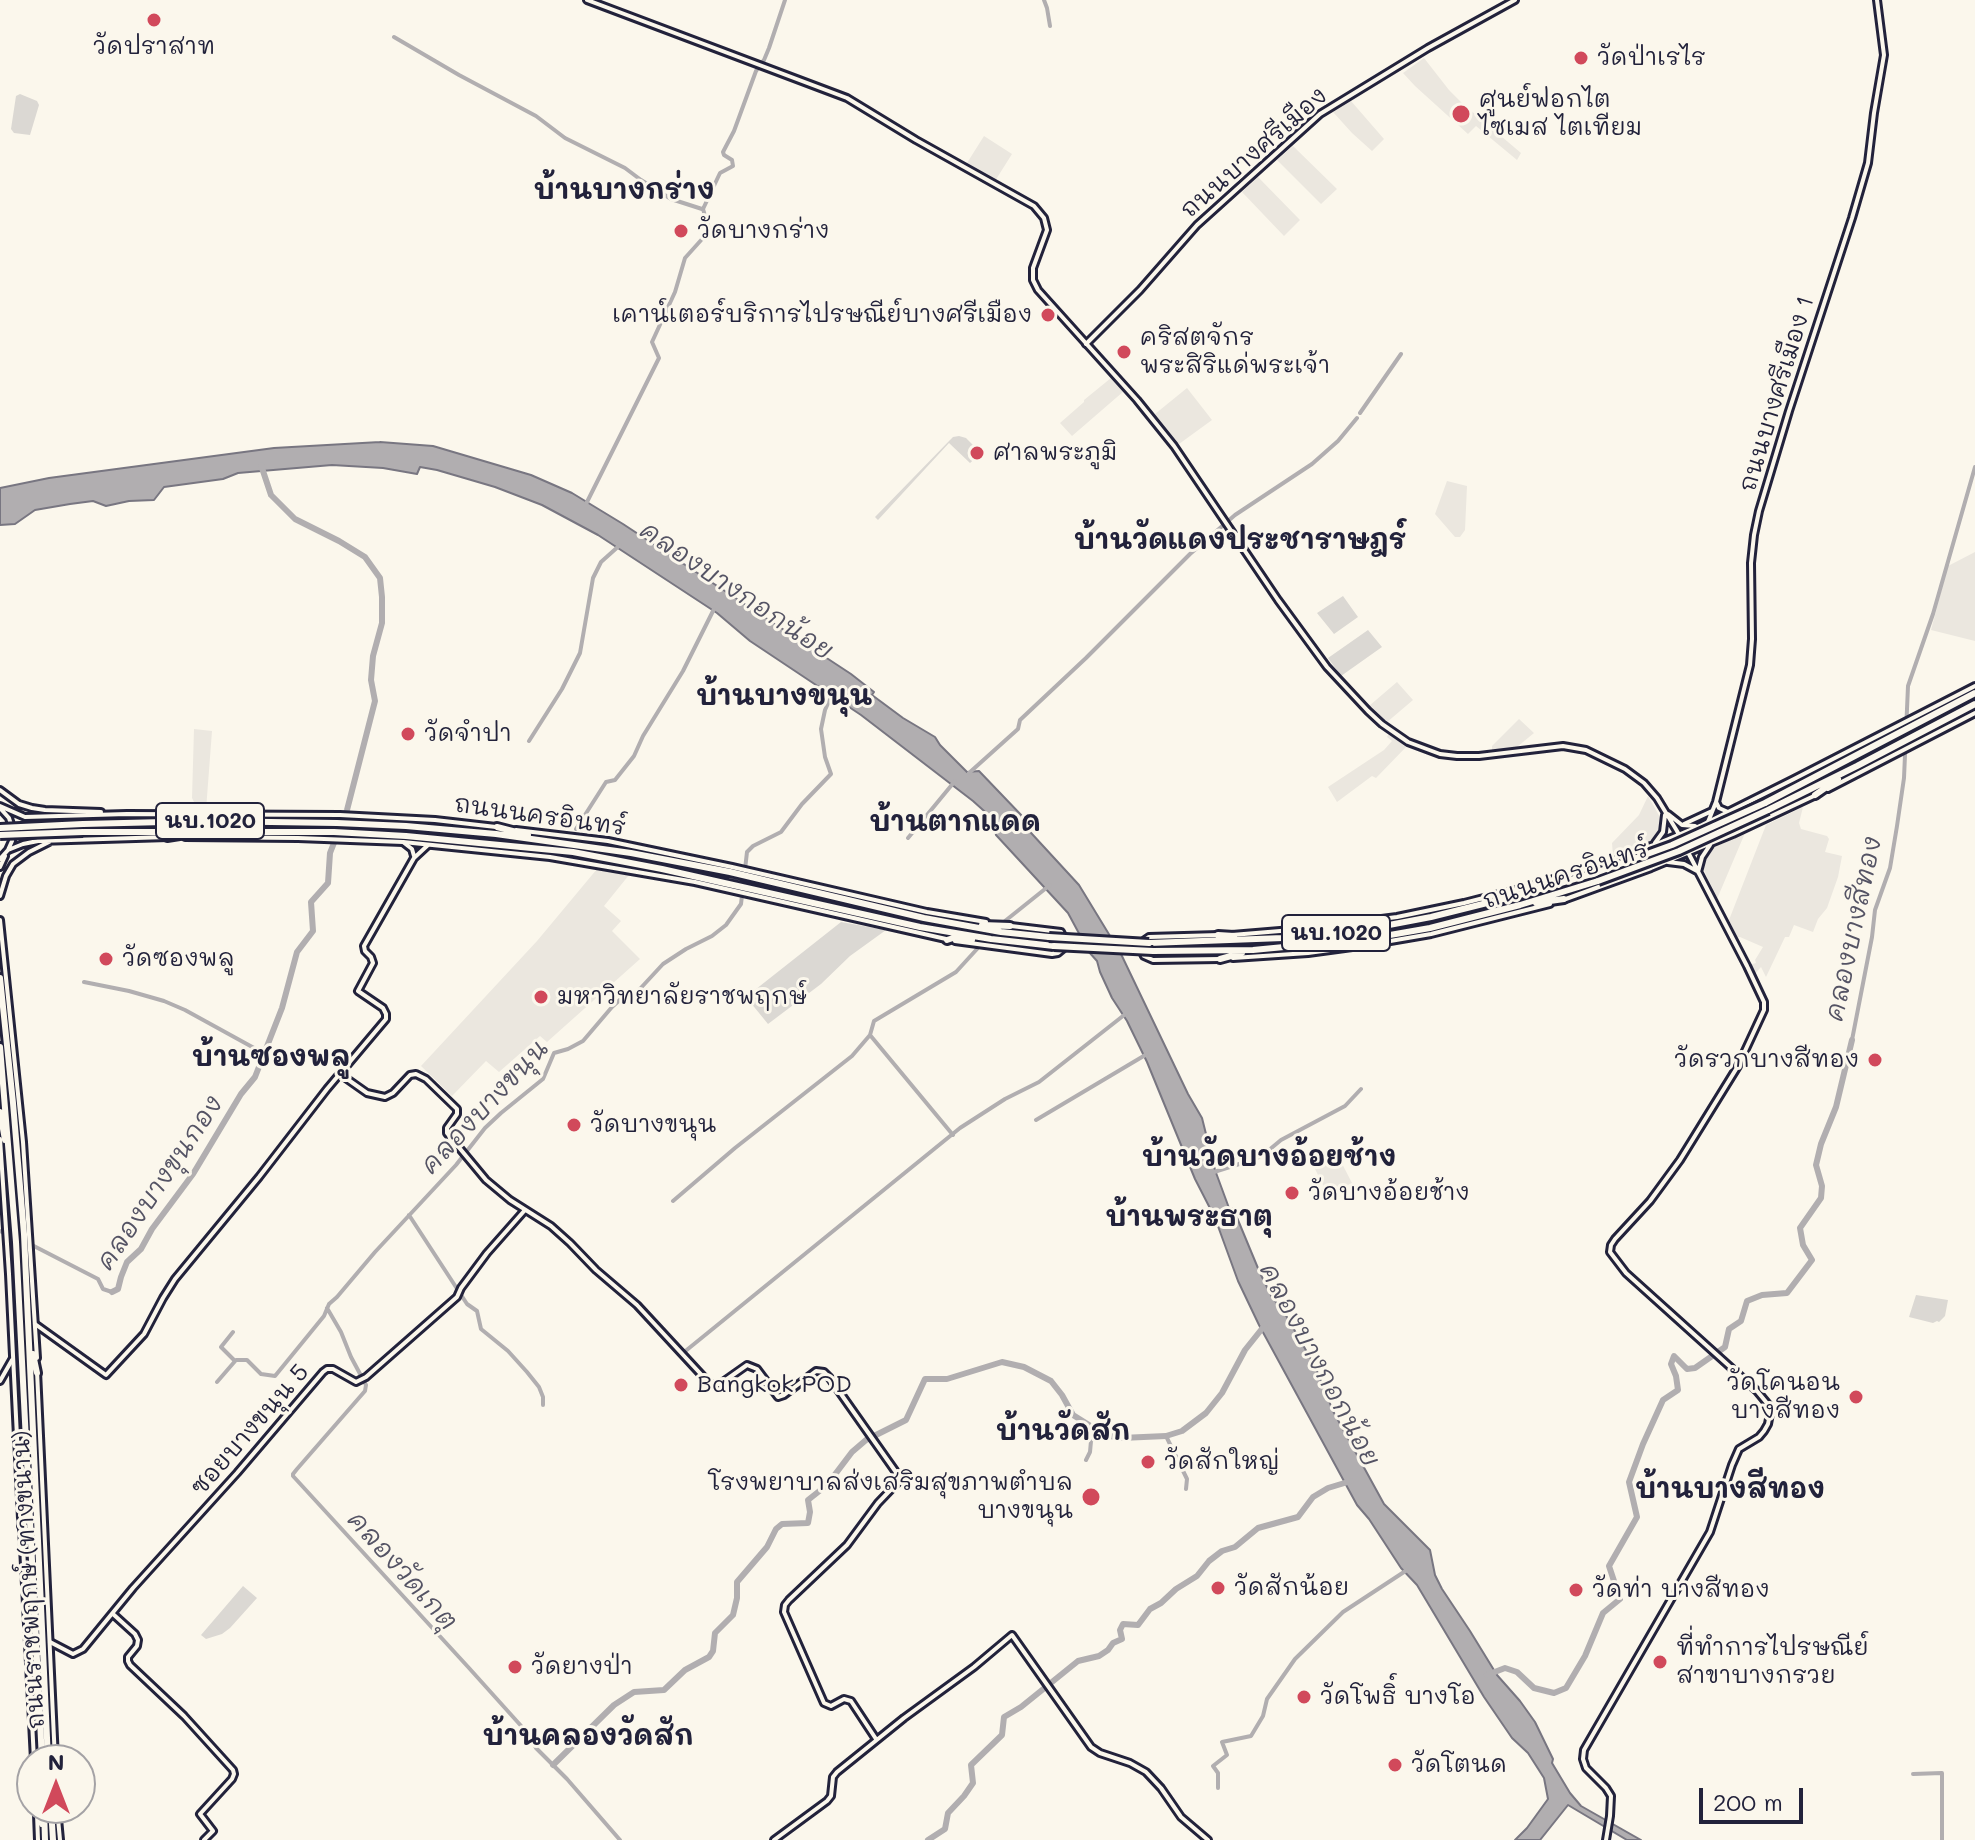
<!DOCTYPE html>
<html>
<head>
<meta charset="utf-8">
<style>
  body { margin:0 }
  #map { position:relative; width:1975px; height:1840px; overflow:hidden; background:#fbf7ec; font-family:Mali,sans-serif }
  canvas { display:block }
  .north { position:absolute; left:16px; top:1744px; width:80px; height:80px; box-sizing:border-box; background:#fbf7ec; border:2px solid #a4a2a5; border-radius:50%; rotate:0deg; font-size:22px; font-weight:700; line-height:32px; text-align:center; color:#22223b }
  .north::after { content:''; display:block; margin:auto; width:28px; height:36px; background:#d1495b; clip-path:polygon(50% 0,100% 100%,50% 72%,0 100%) }
  .scale { position:absolute; left:1699px; top:1788px; width:104px; height:36px; box-sizing:border-box; border:4px solid #22223b; border-top:0; padding-left:10px; font-size:24px; line-height:28px; white-space:nowrap; color:#22223b; -webkit-text-stroke:6px #fbf7ec; paint-order:stroke }
</style>
</head>
<body>
<div id="map">
<canvas width="1975" height="1840"></canvas>
<div class="north">N</div>
<div class="scale">200 m</div>
</div>
<script>
const c = document.querySelector('canvas').getContext('2d');
c.lineJoin = 'round';
function paint(path, color) { c.fillStyle = color; c.fill(path, 'evenodd'); }
const shape = rows => new Path2D(rows.map(r => 'M' + r).join(''));
function stroke(path, color, width, dash) { c.strokeStyle = color; c.lineWidth = width; c.lineCap = dash ? 'butt' : 'round'; c.setLineDash(dash || []); c.stroke(path); }
function write(font, color, halo, rows, align = 'center') {
  c.font = font + ' Mali,"Playpen Sans Thai",sans-serif'; c.lineWidth = 6; c.setLineDash([]); c.textBaseline = 'middle'; c.strokeStyle = halo; c.fillStyle = color; for (const [text, x, y, turn = 0] of rows) {
    c.save(); c.translate(x, y); c.rotate((+turn || 0) * Math.PI / 180); c.textAlign = isNaN(turn) ? turn : align; if (halo) c.strokeText(text, 0, 0); c.fillText(text, 0, 0); c.restore();
  }
}
paint(shape([
  [1424,58,1449,90,1462,103,1521,153,1517,160,1476,126,1468,134,1415,86,1403,73],
  [1351,101,1384,139,1372,151,1352,133,1333,112],
  [984,136,1012,154,995,181,967,163],
  [1293,146,1337,189,1321,204,1277,160],
  [1258,177,1300,220,1284,236,1242,192],
  [1111,378,1124,391,1072,436,1060,423,1084,402,1084,400],
  [1187,388,1212,420,1179,444,1155,414],
  [1447,481,1467,486,1465,530,1460,537,1455,537,1435,514],
  [1975,552,1975,641,1931,630,1948,566],
  [1397,682,1413,700,1386,723,1369,706],
  [1519,719,1534,733,1517,747,1492,752,1492,746],
  [194,729,212,731,206,810,198,810,192,798],
  [1389,733,1408,745,1376,778,1372,776,1337,802,1328,787,1384,750,1392,741,1387,737],
  [1648,796,1661,819,1662,830,1652,841,1613,856,1612,843,1639,815],
  [1803,807,1799,823,1801,829,1827,836,1829,839,1825,852,1842,856,1838,877,1827,908,1818,919,1813,932,1794,925,1789,937,1785,937,1766,977,1761,967,1754,975,1749,965,1756,963,1755,960,1763,947,1740,937,1736,938,1729,920,1766,825],
  [1745,833,1717,899,1703,868,1704,856,1711,849],
  [597,869,629,875,604,906,621,921,612,931,640,959,547,1042,540,1036,499,1072,486,1061,452,1096,421,1066,537,941],
  [1336,1152,1352,1183,1328,1195,1315,1169,1315,1166]
]), '#ebe7df');
paint(shape([
  [20,94,37,101,39,105,30,135,14,133,11,129,16,96],
  [959,436,966,438,981,453,970,463,949,443,878,520,875,517,950,440,953,437],
  [1343,596,1358,617,1334,634,1317,613],
  [1368,630,1382,647,1341,676,1328,658],
  [841,922,886,930,850,956,821,984,768,1024,746,997],
  [1916,1295,1948,1300,1945,1316,1939,1322,1937,1321,1933,1323,1909,1317],
  [243,1586,257,1598,230,1628,222,1634,206,1639,201,1635]
]), '#dbd8d3');
const water = shape([
  [380,442,433,446,531,475,572,493,623,524,851,674,874,692,872,695,903,718,935,737,940,745,967,772,979,771,1024,818,1021,822,1079,885,1121,954,1188,1094,1202,1118,1215,1170,1229,1208,1233,1208,1260,1273,1272,1297,1284,1312,1315,1366,1333,1411,1384,1504,1430,1550,1435,1575,1442,1589,1470,1631,1497,1675,1520,1701,1535,1722,1553,1759,1552,1763,1570,1793,1581,1806,1641,1840,1627,1840,1568,1805,1540,1840,1515,1840,1527,1828,1548,1799,1544,1778,1528,1753,1512,1738,1484,1697,1417,1585,1401,1568,1369,1519,1357,1505,1259,1325,1238,1281,1215,1218,1195,1179,1147,1062,1127,1021,1112,998,1100,972,1097,961,1089,952,1068,913,996,835,993,819,973,801,861,715,750,641,717,613,598,535,542,505,495,487,437,470,420,467,417,474,383,468,332,465,238,473,223,479,164,487,154,500,129,501,106,506,93,501,70,504,35,510,15,524,0,525,0,488,49,478,274,448,380,442]
]);
paint(water, '#b1aeb0');
stroke(water, '#787681', 2);
stroke(shape([
  [1044,0,1047,8,1050,26],
  [394,37,459,75,536,116,565,138,625,168,641,180,671,199,702,209],
  [1360,413,1401,354],
  [585,506,659,358,652,342,675,292,685,258,703,238,709,229,703,209,720,173,733,166,732,160,724,155,723,152,734,131,756,71,764,60,769,48,785,0],
  [529,741,562,689,580,653,593,578,601,562,620,545],
  [969,773,1018,729,1020,720,1086,658,1190,554,1235,515,1312,464,1338,441,1357,418],
  [576,829,606,782,615,780,634,756,643,736,683,671,714,609],
  [908,838,955,781],
  [1005,921,1050,885],
  [84,982,129,991,164,1001,185,1010,265,1054],
  [870,1035,953,1135],
  [1852,1040,1872,937,1875,910,1890,868,1897,826,1904,778,1908,686,1933,614,1975,467],
  [1036,1120,1147,1054],
  [1214,1172,1255,1159,1263,1155,1281,1140,1345,1106,1361,1089],
  [673,1201,735,1148,852,1056,870,1035,874,1021,956,972,977,949],
  [409,1215,467,1304,477,1311,481,1329,508,1351,527,1372,539,1387,543,1397,543,1405],
  [0,1231,16,1238],
  [28,1243,98,1279,103,1289,112,1292],
  [327,1308,341,1332,351,1357,366,1385,365,1391,297,1469,293,1474,293,1476,469,1668,523,1728,536,1748,567,1779,620,1840],
  [233,1332,221,1347,235,1361],
  [683,1353,960,1128,1005,1099,1039,1082,1128,1012],
  [217,1382,236,1360,247,1360,261,1374,275,1376,324,1316,329,1304,337,1297,375,1252,456,1165,485,1128,501,1113,543,1079,554,1053,568,1049,583,1041,612,1007,623,997,638,991,663,964,686,949,712,936,726,925,741,904,747,852,753,846,781,832,802,804,831,774,825,757,821,729,825,710,834,690],
  [1166,1436,1187,1479,1186,1489],
  [1086,1460,1090,1452,1091,1441,1098,1431],
  [1913,1774,1942,1773,1942,1840],
  [1218,1788,1218,1773,1213,1766,1227,1755,1222,1742,1251,1736,1263,1716,1267,1699,1295,1659,1343,1612,1407,1570]
]), '#b1aeb0', 4);
stroke(shape([
  [112,1292,118,1289,121,1277,127,1262,141,1249,152,1229,193,1174,241,1094,255,1077,282,1008,297,952,313,931,311,902,328,883,330,853,347,810,375,701,371,680,373,656,382,623,382,597,380,578,365,557,339,541,295,519,271,495,261,465],
  [1487,1675,1505,1668,1517,1672,1534,1688,1554,1693,1566,1688,1585,1656,1603,1613,1620,1599,1609,1566,1637,1517,1629,1482,1643,1444,1663,1400,1678,1390,1676,1376,1671,1364,1674,1356,1687,1369,1695,1368,1725,1347,1729,1329,1741,1321,1747,1301,1762,1295,1787,1293,1812,1260,1803,1245,1800,1228,1821,1198,1822,1186,1816,1165,1821,1144,1836,1107,1852,1040],
  [553,1765,614,1705,634,1692,664,1690,685,1670,709,1657,713,1651,715,1633,733,1615,737,1598,737,1582,767,1547,776,1529,782,1524,808,1523,810,1512,808,1500,827,1485,852,1452,866,1440,906,1420,925,1379,947,1379,1002,1362,1024,1367,1051,1381,1062,1395,1073,1415,1105,1435,1121,1438,1166,1436,1182,1431,1206,1413,1222,1393,1245,1350,1265,1325],
  [928,1840,945,1829,948,1813,964,1796,973,1783,971,1765,1002,1735,1004,1717,1021,1707,1078,1661,1099,1656,1108,1650,1113,1643,1122,1639,1120,1630,1123,1624,1138,1625,1150,1609,1161,1603,1176,1589,1197,1576,1209,1561,1222,1551,1235,1547,1258,1528,1298,1517,1313,1497,1328,1488,1351,1481]
]), '#b1aeb0', 6);
const tertiary = shape([
  [1086,344,1140,290,1197,225,1320,114,1428,48,1515,0],
  [1716,802,1719,808,1728,812],
  [1708,822,1716,802,1750,665,1752,639,1751,563,1754,535,1759,511,1789,411,1852,218,1868,163,1874,113,1884,55,1877,0],
  [1684,824,1712,811],
  [403,842,412,849,414,856],
  [340,1074,367,1093,385,1097,393,1093,410,1075,416,1074,426,1079,457,1109,457,1114,447,1128,447,1133,486,1180,510,1200,551,1226,570,1243,596,1270,637,1305,710,1384,720,1384,747,1365,757,1369,778,1397,784,1395,816,1371,824,1372,829,1377,898,1475,899,1481,878,1503,847,1545,789,1600,785,1605,784,1612,824,1703,831,1706,844,1699,851,1701,876,1739],
  [35,1324,106,1375,144,1334,163,1298,175,1279,259,1177,327,1089,386,1019,386,1014,383,1008,358,991,373,963,371,957,365,951,364,946,414,858,428,845],
  [0,1381,12,1360],
  [113,1614,135,1634,138,1640,137,1646,128,1657,128,1661,130,1665,184,1716,233,1770,234,1774,232,1779,200,1814,213,1831,204,1840],
  [50,1642,73,1654,83,1649,133,1588,237,1473,323,1372,327,1369,333,1369,356,1382,366,1377,457,1297,461,1288,487,1253,525,1210],
  [774,1840,827,1801,831,1796,833,1777,837,1772,904,1718,974,1667,1012,1635,1091,1747,1100,1753,1130,1763,1146,1772,1161,1788,1181,1817,1208,1840]
]);
const secondary = shape([
  [587,0,847,98,916,140,1034,206,1044,218,1047,230,1033,268,1033,280,1038,290,1137,400,1174,446,1278,600,1327,667,1368,711,1382,724,1408,742,1440,754,1457,756,1479,756,1563,746,1586,750,1625,769,1644,783,1657,798,1677,831,1747,966,1764,1002,1764,1010,1738,1066,1680,1160,1650,1201,1615,1239,1611,1245,1610,1252,1626,1273,1757,1391,1771,1408,1768,1424,1764,1431,1759,1437,1739,1449,1732,1465,1710,1532,1584,1750,1583,1759,1586,1768,1606,1788,1611,1796,1610,1816,1606,1840],
  [1828,789,1975,713],
  [0,790,19,804,32,808,45,810,101,812],
  [0,806,25,817,127,814,340,815,435,820,496,827],
  [1668,814,1682,825,1695,826],
  [516,830,608,841,732,867,927,912,986,922],
  [185,837,298,838,403,842,550,857,695,882,946,939],
  [1655,843,1663,832,1665,815],
  [8,850,23,844,38,841,168,837],
  [0,859,8,850,12,841,13,831,9,818,1,809],
  [1668,862,1684,864,1697,871],
  [0,867,5,856],
  [1698,872,1702,857,1710,845],
  [1551,881,1654,845,1702,825,1794,779,1975,686],
  [0,896,6,876,13,864,29,852,49,842],
  [1563,900,1651,868,1733,834,1816,795],
  [0,920,23,1142,37,1358],
  [1232,935,1304,929,1397,917,1464,903,1542,883],
  [955,941,1052,954,1058,953,1064,948,1065,940,1061,932,1011,926],
  [1142,942,1149,937,1219,935],
  [1141,950,1144,956,1153,960,1220,959],
  [1233,958,1308,953,1367,945,1431,934,1550,904],
  [0,1139,9,1274,21,1518],
  [37,1371,55,1760],
  [22,1527,34,1760],
  [57,1808,60,1840],
  [37,1814,38,1840]
]);
const primary = shape([
  [1815,795,1838,779],
  [1765,803,1975,693],
  [1768,810,1857,766,1975,704],
  [83,824,205,821,337,823,406,826,496,834,631,853,730,872,924,918,1001,932,1049,937],
  [497,827,528,835],
  [83,832,334,832,406,836,573,852,662,869,920,927,991,939,1054,946],
  [167,837,186,834],
  [1541,886,1553,880],
  [1536,903,1564,899],
  [982,925,1010,926],
  [1218,935,1234,936],
  [947,940,953,938,972,940],
  [1149,943,1283,938,1368,929,1431,917,1519,895,1595,873],
  [1153,951,1253,950,1367,939,1430,928,1520,905,1598,881],
  [1220,959,1242,953],
  [0,978,13,1103,24,1234,48,1760],
  [0,1047,16,1242,42,1760],
  [0,1112,5,1140],
  [33,1354,37,1373],
  [22,1526,26,1498],
  [37,1808,42,1824],
  [44,1808,45,1840],
  [51,1808,53,1840]
]);
stroke(tertiary, '#22223b', 10);
stroke(secondary, '#22223b', 10);
stroke(primary, '#22223b', 12);
stroke(tertiary, '#fbf7ec', 4);
stroke(secondary, '#fbf7ec', 4);
stroke(primary, '#fbf7ec', 6);
const primaryBridge = shape([
  [0,828,83,824],
  [0,835,83,832],
  [1595,873,1672,845,1765,803],
  [1598,881,1679,851,1768,810],
  [1049,937,1149,943],
  [1054,946,1153,951]
]);
stroke(primaryBridge, '#22223b', 12, []);
stroke(primaryBridge, '#fbf7ec', 6);
for (const [x, y, r, color] of [
  [154,20,8,"#d1495b"],
  [1581,58,8,"#d1495b"],
  [1461,114,10,"#d1495b"],
  [681,231,8,"#d1495b"],
  [1048,315,8,"#d1495b"],
  [1124,352,8,"#d1495b"],
  [977,453,8,"#d1495b"],
  [408,734,8,"#d1495b"],
  [106,959,8,"#d1495b"],
  [541,997,8,"#d1495b"],
  [1875,1060,8,"#d1495b"],
  [574,1125,8,"#d1495b"],
  [1292,1193,8,"#d1495b"],
  [681,1385,8,"#d1495b"],
  [1856,1397,8,"#d1495b"],
  [1148,1462,8,"#d1495b"],
  [1091,1497,10,"#d1495b"],
  [1218,1588,8,"#d1495b"],
  [1576,1590,8,"#d1495b"],
  [1660,1662,8,"#d1495b"],
  [515,1667,8,"#d1495b"],
  [1304,1697,8,"#d1495b"],
  [1395,1765,8,"#d1495b"]
]) { const dot = new Path2D(); dot.arc(x, y, r, 0, 2 * Math.PI); c.fillStyle = color; c.fill(dot); stroke(dot, '#fbf7ec', 3); }
for (const [x, y, w] of [
  [210,821,108],
  [1336,933,108]
]) { const box = new Path2D(); box.roundRect(x - w / 2, y - 18, w, 36, 6); c.fillStyle = '#fbf7ec'; c.fill(box); stroke(box, '#22223b', 2); }
write('bold 22px', '#22223b', null, [
  ["นบ.1020",210,821],
  ["นบ.1020",1336,933]
]);
write('24px', '#22223b', '#fbf7ec', [
  ["วัดปราสาท",154,47,"center"],
  ["วัดป่าเรไร",1597,58],
  ["ศูนย์ฟอกไต",1479,100],
  ["ไซเมส ไตเทียม",1479,128],
  ["วัดบางกร่าง",697,231],
  ["เคาน์เตอร์บริการไปรษณีย์บางศรีเมือง",1032,315,"right"],
  ["คริสตจักร",1140,338],
  ["พระสิริแด่พระเจ้า",1140,366],
  ["ศาลพระภูมิ",993,453],
  ["วัดจําปา",424,734],
  ["วัดซองพลู",122,959],
  ["มหาวิทยาลัยราชพฤกษ์",557,997],
  ["วัดรวกบางสีทอง",1859,1060,"right"],
  ["วัดบางขนุน",590,1125],
  ["วัดบางอ้อยช้าง",1308,1193],
  ["วัดโคนอน",1840,1383,"right"],
  ["บางสีทอง",1840,1411,"right"],
  ["Bangkok POD",697,1385],
  ["วัดสักใหญ่",1164,1462],
  ["โรงพยาบาลส่งเสริมสุขภาพตำบล",1073,1483,"right"],
  ["บางขนุน",1073,1511,"right"],
  ["วัดสักน้อย",1234,1588],
  ["วัดท่า บางสีทอง",1592,1590],
  ["ที่ทำการไปรษณีย์",1676,1648],
  ["สาขาบางกรวย",1676,1676],
  ["วัดยางป่า",531,1667],
  ["วัดโพธิ์ บางโอ",1320,1697],
  ["วัดโตนด",1411,1765]
], 'left');
write('24px', '#22223b', '#fbf7ec', [
  ["ถนนบางศรีเมือง",1254,153,-41],
  ["ถนนบางศรีเมือง 1",1777,394,-73],
  ["ถนนนครอินทร์",540,816,8],
  ["ถนนนครอินทร์",1566,875,-18],
  ["ซอยบางขนุน 5",250,1430,-49],
  ["ถนนราชพฤกษ์ (ทางขนาน)",29,1580,-93]
]);
write('italic 26px', '#545364', '#fbf7ec', [
  ["คลองบางกอกน้อย",736,591,34],
  ["คลองบางสีทอง",1854,929,-78],
  ["คลองบางขนุน",485,1107,-47],
  ["คลองบางขุนกอง",160,1183,-56],
  ["คลองบางกอกน้อย",1319,1365,62],
  ["คลองวัดเกตุ",402,1571,48]
]);
write('bold 28px', '#22223b', '#fbf7ec', [
  ["บ้านบางกร่าง",624,190],
  ["บ้านวัดแดงประชาราษฎร์",1240,540],
  ["บ้านบางขนุน",784,696],
  ["บ้านตากแดด",955,822],
  ["บ้านซองพลู",271,1057],
  ["บ้านวัดบางอ้อยช้าง",1269,1157],
  ["บ้านพระธาตุ",1189,1217],
  ["บ้านวัดสัก",1063,1431],
  ["บ้านบางสีทอง",1730,1489],
  ["บ้านคลองวัดสัก",588,1736]
]);
</script>
</body>
</html>
